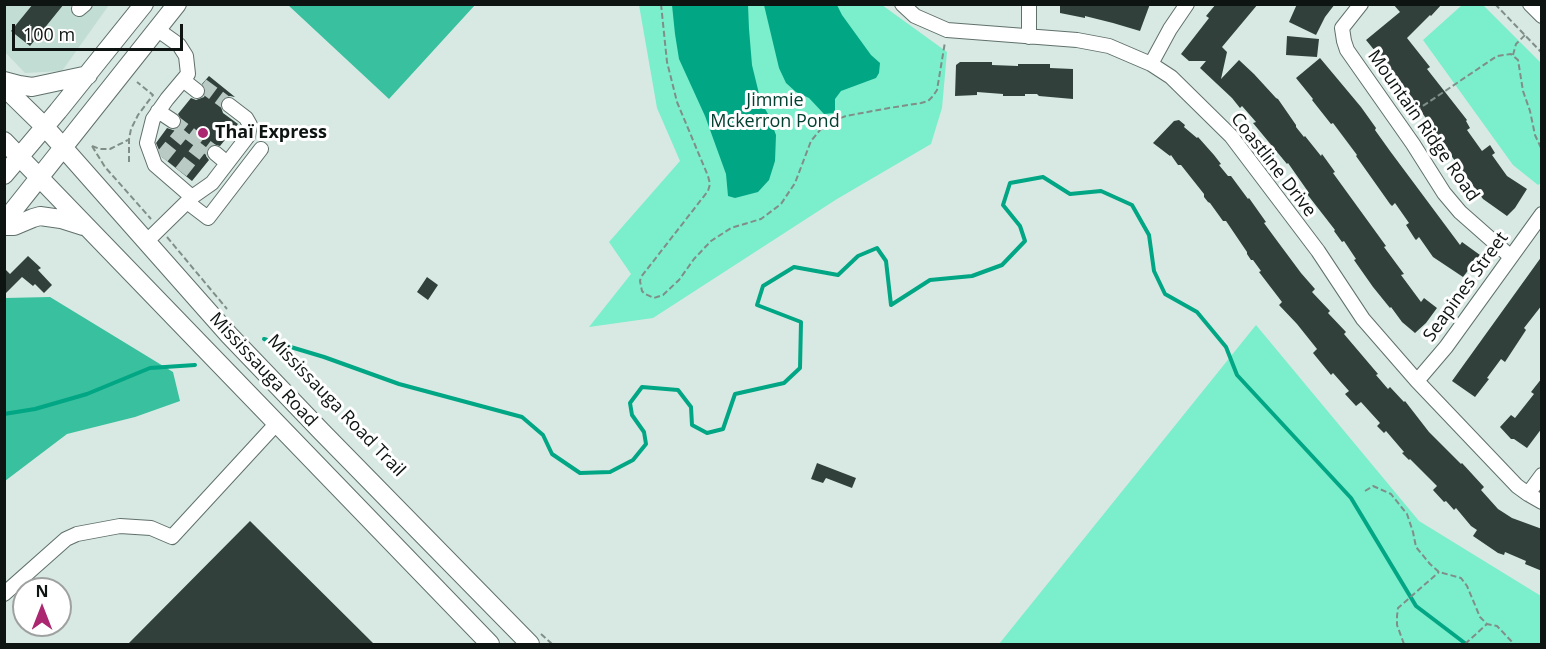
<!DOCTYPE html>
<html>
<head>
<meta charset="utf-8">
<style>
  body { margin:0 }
  #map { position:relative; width:1546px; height:649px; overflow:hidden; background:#d7e9e2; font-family:"Open Sans",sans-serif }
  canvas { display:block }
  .frame { position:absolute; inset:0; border:6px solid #0d1411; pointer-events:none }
  .north { position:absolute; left:12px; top:577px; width:60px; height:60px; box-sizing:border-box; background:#fff; border:2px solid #9ea1a0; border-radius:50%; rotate:0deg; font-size:16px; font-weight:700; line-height:24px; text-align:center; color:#0d1411 }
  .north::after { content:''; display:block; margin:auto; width:21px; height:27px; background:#ab2770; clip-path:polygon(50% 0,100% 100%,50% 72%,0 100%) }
  .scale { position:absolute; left:12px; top:24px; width:171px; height:27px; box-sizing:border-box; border:3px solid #0d1411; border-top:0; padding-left:8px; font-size:18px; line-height:21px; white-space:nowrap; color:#0d1411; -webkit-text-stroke:4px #fff; paint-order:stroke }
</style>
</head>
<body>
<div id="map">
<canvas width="1546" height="649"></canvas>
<div class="frame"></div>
<div class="north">N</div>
<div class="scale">100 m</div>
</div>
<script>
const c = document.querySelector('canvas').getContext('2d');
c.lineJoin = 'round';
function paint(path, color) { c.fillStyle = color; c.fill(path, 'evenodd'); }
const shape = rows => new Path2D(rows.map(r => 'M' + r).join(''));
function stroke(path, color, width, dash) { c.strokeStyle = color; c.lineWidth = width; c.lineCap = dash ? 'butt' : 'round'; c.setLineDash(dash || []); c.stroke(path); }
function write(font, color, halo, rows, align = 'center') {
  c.font = font + ' "Open Sans",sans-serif'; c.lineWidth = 6; c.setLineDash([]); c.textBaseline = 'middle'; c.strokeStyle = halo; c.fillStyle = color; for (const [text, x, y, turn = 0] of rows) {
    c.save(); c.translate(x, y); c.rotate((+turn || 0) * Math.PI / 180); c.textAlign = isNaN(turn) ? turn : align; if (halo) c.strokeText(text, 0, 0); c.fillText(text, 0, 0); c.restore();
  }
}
paint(shape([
  [4,5,109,5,62,71,25,73,5,52]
]), '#c2ddd4');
paint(shape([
  [639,5,882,5,947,52,942,108,931,144,837,199,653,318,589,327,631,274,609,242,680,161,657,108],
  [1462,5,1483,5,1541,63,1542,182,1538,185,1513,165,1423,40],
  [1256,325,1419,521,1541,596,1541,644,999,644]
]), '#7beecc');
paint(shape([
  [288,5,475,5,389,99],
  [50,297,173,372,180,401,135,417,67,434,5,481,5,298]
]), '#39c09e');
paint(shape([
  [672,5,748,5,749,29,752,65,761,102,768,114,776,135,775,161,769,180,758,192,735,198,728,196,726,174,705,116,679,59,675,34],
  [764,5,837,5,842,15,871,55,880,63,879,73,876,78,841,91,835,99,835,113,824,114,809,98,796,92,786,83,779,68]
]), '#01a685');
stroke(shape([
  [264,339,324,357,399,384,522,417,543,435,552,454,580,473,610,472,633,460,646,444,644,432,632,415,630,403,642,387,678,390,691,407,692,425,707,433,723,429,735,394,784,383,800,368,801,322,757,305,763,286,794,267,838,275,858,256,877,248,886,261,891,305,930,280,972,276,1002,265,1025,241,1020,226,1003,205,1010,183,1043,177,1070,194,1101,191,1132,205,1149,235,1154,271,1165,294,1197,312,1226,347,1237,375,1351,498,1416,606,1466,644],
  [4,414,35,409,87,394,150,368,195,365]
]), '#01a685', 4);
paint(shape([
  [33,4,64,4,30,46,11,31],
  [1060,4,1150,4,1140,31,1113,23,1085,16,1085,18,1060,13],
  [1216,4,1258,4,1222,47,1227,52,1221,79,1239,60,1254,74,1276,98,1278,99,1296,125,1296,127,1304,137,1305,136,1321,156,1322,154,1335,172,1333,173,1386,246,1384,247,1404,274,1401,275,1421,302,1424,298,1437,308,1426,323,1415,333,1402,322,1391,307,1390,308,1373,287,1354,260,1356,259,1344,241,1342,242,1334,231,1335,230,1307,194,1309,193,1288,163,1287,164,1253,123,1256,122,1242,106,1240,108,1232,98,1200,68,1206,61,1189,61,1181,54,1209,18,1206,16],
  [1297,4,1335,4,1325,17,1316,35,1289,22],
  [1393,4,1442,4,1431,16,1430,15,1407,38,1430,67,1427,69,1467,120,1466,121,1470,128,1467,130,1482,151,1490,145,1495,153,1492,155,1507,176,1527,189,1515,208,1507,216,1483,199,1457,164,1406,89,1366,40,1400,12],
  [1287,36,1319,39,1317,57,1286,55],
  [1320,58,1361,107,1376,128,1375,130,1390,151,1460,245,1462,242,1480,255,1463,277,1433,257,1419,237,1416,240,1415,239,1406,225,1409,223,1395,203,1392,206,1390,204,1356,156,1357,155,1333,123,1331,124,1312,100,1313,99,1296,78],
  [960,62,992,62,992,65,1018,66,1018,64,1050,64,1050,68,1073,69,1073,99,1039,96,1037,94,1025,94,1025,96,1003,96,1003,94,977,92,977,95,955,96,956,65],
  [209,76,235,97,230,96,225,97,222,100,220,104,223,113,238,124,220,146,212,144,208,148,206,156,209,160,192,181,162,157,156,143,167,128,173,130,180,126,182,121,178,114,191,98,196,100,204,97,206,92,202,84],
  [1179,120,1185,125,1184,127,1197,138,1198,137,1214,155,1221,164,1219,165,1228,176,1231,176,1248,199,1249,198,1266,222,1264,223,1275,238,1301,273,1315,289,1312,292,1330,311,1328,313,1346,332,1344,334,1378,374,1376,375,1388,389,1390,387,1404,402,1405,401,1429,432,1461,464,1462,463,1484,487,1481,490,1498,509,1512,518,1542,529,1542,571,1525,564,1526,561,1505,552,1504,555,1498,553,1473,536,1477,530,1471,526,1456,508,1454,510,1446,501,1444,502,1433,490,1437,486,1410,459,1409,460,1402,453,1404,452,1386,431,1384,433,1377,426,1380,423,1361,402,1356,406,1345,394,1349,391,1333,373,1331,375,1313,353,1317,349,1297,324,1279,305,1282,302,1259,272,1261,271,1253,260,1251,260,1247,254,1247,252,1226,221,1223,221,1210,203,1208,202,1204,197,1204,194,1181,165,1178,165,1171,155,1170,156,1153,143,1174,121],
  [28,256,41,268,38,270,52,285,44,293,35,284,33,286,22,277,4,295,4,268,10,274],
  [1542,256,1542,305,1524,328,1526,330,1505,362,1501,359,1487,378,1489,379,1475,397,1452,381],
  [427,277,438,285,428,300,417,292],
  [1542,378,1542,428,1527,448,1514,439,1511,439,1500,427,1511,415,1515,418,1534,394,1531,392],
  [817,463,856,478,852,488,826,478,823,483,811,479],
  [250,521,375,645,127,645]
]), '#31403b');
stroke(shape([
  [202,85,229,105],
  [173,121,215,153],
  [162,157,184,130],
  [181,172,203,144]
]), '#b9c9c3', 14, [14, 7]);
const minor = shape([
  [902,4,915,16,947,30,1077,40,1109,46,1151,64,1171,77,1231,136,1318,251,1363,319,1417,381,1517,486,1528,494,1542,502],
  [1361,4,1342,28,1344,41,1347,50,1413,144,1444,193,1460,212,1511,257],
  [1530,4,1542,16],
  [79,9,85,4],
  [1029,37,1029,4],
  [1151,64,1170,29,1187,4],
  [183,80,197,91],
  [158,111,173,121],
  [215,153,221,158],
  [192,197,212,183,248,136,250,125,246,118,229,105],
  [187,202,208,218,261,149],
  [146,242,192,197,155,165,147,143,153,119,167,99,188,74,186,56,179,45,158,30],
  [1417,381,1446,347,1542,214],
  [1528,494,1542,475],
  [4,594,66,539,77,534,120,526,151,528,172,537,277,423]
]);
const major = shape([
  [4,81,19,85,32,87,88,75],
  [4,87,45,127,229,335,321,431,530,644],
  [4,141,490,644],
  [4,175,58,111,144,4],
  [4,222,177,4],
  [4,226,14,226,33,218,40,216,61,219,83,226]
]);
stroke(minor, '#60706a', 16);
stroke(major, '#60706a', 20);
stroke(shape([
  [661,4,667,62,677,102,708,176,710,184,708,191,641,277,640,281,642,291,645,294,654,298,663,295,679,280,694,259,711,241,731,228,761,219,781,204,795,183,811,141,820,130,832,121,846,116,889,108,921,103,928,101,933,96,937,90,945,42],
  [1495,4,1542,53],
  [1513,55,1516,44,1525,35],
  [1408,116,1497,56,1511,54,1518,60,1523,91,1530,111,1535,135,1542,150],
  [92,146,105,167,151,219],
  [92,146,100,149,110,149,128,140],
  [129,162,129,139,131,129,138,115,153,95,137,82],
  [167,237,227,309],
  [1365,491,1373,486,1391,494,1407,514,1413,532,1416,547,1430,564,1439,572,1461,578,1467,586,1480,617,1487,624,1497,626,1514,644],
  [541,634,552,644],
  [1404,644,1397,625,1397,616,1398,608,1439,572],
  [1465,644,1487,624]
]), '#808e88', 2, [6, 3]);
stroke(minor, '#fff', 14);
stroke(major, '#fff', 18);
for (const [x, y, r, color] of [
  [203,133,6,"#ab2770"]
]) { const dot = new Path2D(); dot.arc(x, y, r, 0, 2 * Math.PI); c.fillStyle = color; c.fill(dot); stroke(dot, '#fff', 2); }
write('18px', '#044032', '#fff', [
  ["Jimmie",775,101],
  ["Mckerron Pond",775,122]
]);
write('18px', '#0d1411', '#fff', [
  ["Mountain Ridge Road",1423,126,55],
  ["Coastline Drive",1273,165,52],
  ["Seapines Street",1466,287,-54],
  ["Mississauga Road",263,370,47],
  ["Mississauga Road Trail",336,406,46]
]);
write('bold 18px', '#0d1411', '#fff', [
  ["Thaï Express",215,133]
], 'left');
</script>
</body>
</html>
